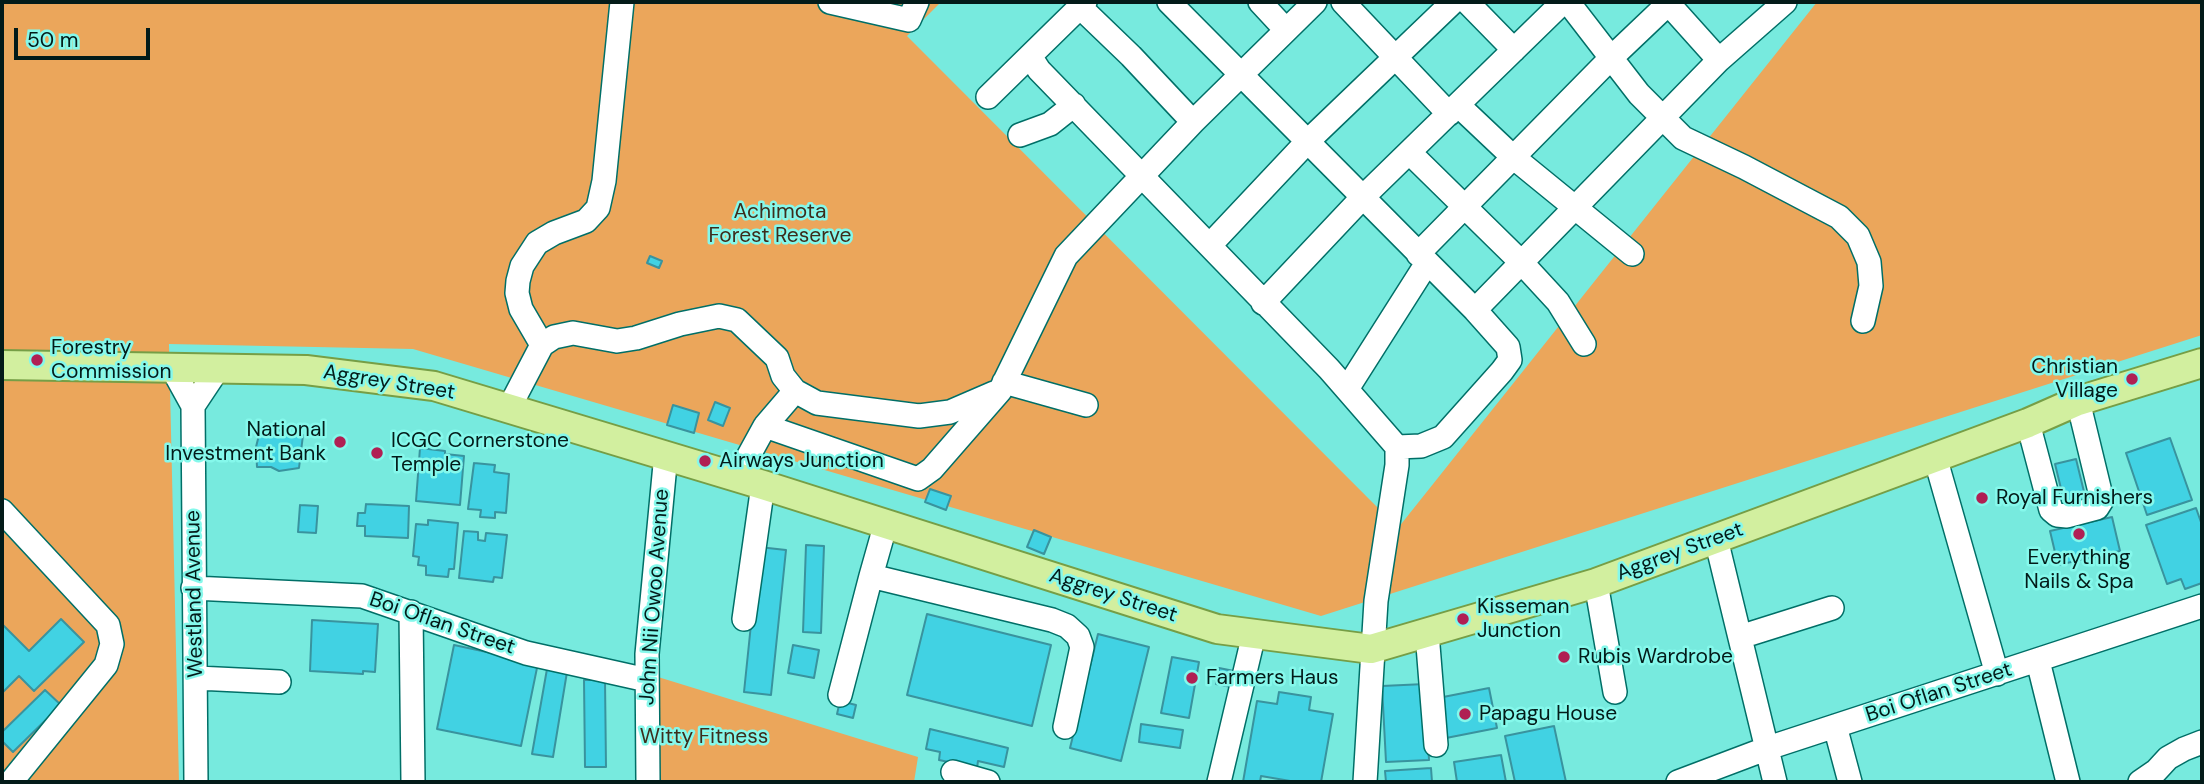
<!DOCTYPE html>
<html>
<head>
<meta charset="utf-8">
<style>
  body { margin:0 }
  #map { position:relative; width:2204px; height:784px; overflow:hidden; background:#77eade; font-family:"DM Sans",sans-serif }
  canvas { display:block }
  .frame { position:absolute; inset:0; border:4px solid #031b19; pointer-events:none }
  .scale { position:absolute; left:14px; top:28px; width:136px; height:32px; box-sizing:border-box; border:4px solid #031b19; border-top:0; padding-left:9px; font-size:21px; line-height:24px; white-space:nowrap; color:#031b19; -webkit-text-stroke:5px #85f8eb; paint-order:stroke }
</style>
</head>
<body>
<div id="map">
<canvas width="2204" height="784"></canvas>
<div class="frame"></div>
<div class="scale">50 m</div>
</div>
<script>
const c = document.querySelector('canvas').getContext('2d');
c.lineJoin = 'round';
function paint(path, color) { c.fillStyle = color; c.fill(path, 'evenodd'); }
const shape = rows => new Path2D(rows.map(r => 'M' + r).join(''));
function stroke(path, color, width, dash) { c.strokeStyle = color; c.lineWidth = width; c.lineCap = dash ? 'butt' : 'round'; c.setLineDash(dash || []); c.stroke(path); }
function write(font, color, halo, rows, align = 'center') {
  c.font = font + ' "DM Sans",sans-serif'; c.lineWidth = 5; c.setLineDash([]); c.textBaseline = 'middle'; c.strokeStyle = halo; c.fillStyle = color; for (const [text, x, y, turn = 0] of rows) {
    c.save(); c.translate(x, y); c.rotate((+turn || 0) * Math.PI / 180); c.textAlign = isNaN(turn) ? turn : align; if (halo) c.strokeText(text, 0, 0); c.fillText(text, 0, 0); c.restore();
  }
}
paint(shape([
  [2,2,941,2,907,36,1398,528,1817,2,2202,2,2202,335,1321,616,413,349,169,344,179,782,2,782],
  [658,677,918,757,914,782,658,782]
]), '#eba65b');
const building = shape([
  [650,256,662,261,659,268,647,263,650,256],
  [715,402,730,408,723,426,708,420,715,402],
  [673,405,699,413,694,433,667,425,673,405],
  [276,430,287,431,291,435,303,435,299,468,279,471,271,467,257,467,256,447,260,431,271,434,276,430],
  [2170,438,2192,500,2147,515,2126,453,2170,438],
  [420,448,445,451,445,454,464,456,460,505,416,501,420,448],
  [2076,459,2087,504,2066,509,2055,464,2076,459],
  [474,463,495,465,494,472,509,474,506,513,495,512,495,518,480,517,481,510,468,509,474,463],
  [930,489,951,496,946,510,925,502,930,489],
  [366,504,409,506,408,538,365,536,365,526,357,526,358,513,365,513,366,504],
  [300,505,318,506,316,533,298,532,300,505],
  [2196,508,2202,525,2202,583,2185,589,2181,579,2167,584,2146,525,2196,508],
  [2112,517,2120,551,2058,565,2050,531,2112,517],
  [428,520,458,523,454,569,449,569,448,577,426,575,426,566,418,565,419,557,413,556,416,524,428,525,428,520],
  [1034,530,1051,537,1044,554,1027,547,1034,530],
  [464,531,478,532,478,540,485,541,486,533,507,535,502,578,494,577,493,582,459,578,464,531],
  [806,545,824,546,821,633,803,632,806,545],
  [759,547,786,550,771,695,744,692,759,547],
  [927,614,1051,645,1032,726,907,695,927,614],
  [61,619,84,642,34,691,19,676,2,693,2,624,29,651,61,619],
  [312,620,378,624,375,672,363,671,363,674,310,671,312,620],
  [1098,634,1149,647,1121,761,1070,748,1098,634],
  [454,645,538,663,521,746,437,729,454,645],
  [793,645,819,650,814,678,788,673,793,645],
  [1172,657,1199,662,1189,718,1161,713,1172,657],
  [1219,668,1239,672,1236,688,1216,684,1219,668],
  [547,669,567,672,553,757,532,754,547,669],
  [584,680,605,680,606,767,585,767,584,680],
  [1425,684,1429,760,1386,762,1382,686,1425,684],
  [1489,688,1497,728,1441,739,1433,699,1489,688],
  [45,690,61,705,13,752,2,741,2,732,45,690],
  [1279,692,1311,697,1309,710,1333,714,1321,782,1296,782,1261,776,1260,782,1243,782,1257,701,1277,704,1279,692],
  [840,701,856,705,853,718,837,714,840,701],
  [1141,724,1183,730,1180,748,1139,742,1141,724],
  [1554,726,1566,782,1515,782,1505,736,1554,726],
  [930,729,1008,748,1004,767,978,761,977,768,939,760,940,752,926,749,930,729],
  [1501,755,1506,782,1457,782,1454,762,1501,755],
  [1431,768,1432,782,1386,782,1385,771,1431,768]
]);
paint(building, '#41d2e3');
stroke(building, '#39939e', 2);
const minor = shape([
  [830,2,909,20,917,2],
  [1169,2,1475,310,1508,347,1510,360,1502,371,1443,437,1421,446,1397,447],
  [1260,2,1286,30],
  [1343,2,1449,114],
  [1467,2,1514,50],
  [1568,2,1639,94,1683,138,1744,167,1839,217,1858,236,1869,262,1871,286,1863,321],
  [1667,2,1719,60],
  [1080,7,1131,56,1193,122],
  [1030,56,1039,70,1329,369,1397,447,1397,465,1376,601,1365,782],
  [988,97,1085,2],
  [1458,105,1513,157,1632,254],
  [1020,135,1050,124,1074,105],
  [1410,153,1522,263,1558,302,1584,344],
  [1210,245,1307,142,1453,2],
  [1418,254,1610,59,1670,2],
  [1263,303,1362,198,1563,2],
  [1475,310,1719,60,1785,2],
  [542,345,521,309,517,293,518,281,522,266,537,243,554,233,586,221,598,208,604,181,622,2],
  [172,368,193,406,196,782],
  [1004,382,1086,405],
  [1347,389,1427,263],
  [193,406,217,370],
  [509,408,542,345,554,337,573,333,617,341,636,338,680,324,719,316,737,320,777,358,783,376,795,391,817,403,919,416,950,412,994,393],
  [2028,423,2051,510,2057,515,2067,516,2097,508,2102,500,2078,401],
  [765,426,795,391],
  [1935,457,1997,674],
  [737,477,765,426,918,479,932,469,1000,391,1066,256,1193,122,1315,2],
  [2,511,108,625,112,644,106,665,11,782],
  [886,523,871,576,1052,620,1067,626,1078,636,1082,647,1065,727],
  [1716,539,1775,782],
  [1596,583,1615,692],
  [193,588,362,596,526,653,647,680],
  [411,612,413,782],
  [744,619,763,485],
  [1427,633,1436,745],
  [1740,637,1832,608],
  [2038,661,2068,782],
  [197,678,279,682],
  [840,695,871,576],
  [1835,726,1850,782],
  [953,772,988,782],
  [648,782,647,654,666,454],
  [1219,782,1254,634],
  [1678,782,1768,748,2202,606],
  [2140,782,2156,771,2168,758,2184,749,2202,742]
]);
const major = shape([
  [2,365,306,370,434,386,763,485,1217,629,1371,649,1596,583,2028,423,2078,401,2202,363]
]);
stroke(minor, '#006f67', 26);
stroke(major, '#769e46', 32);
stroke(minor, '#fff', 23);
stroke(major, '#d2ef9f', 28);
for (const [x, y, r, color] of [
  [37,360,7,"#b02053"],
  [2132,379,7,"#b02053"],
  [340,442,7,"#b02053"],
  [377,453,7,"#b02053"],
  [705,461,7,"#b02053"],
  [1982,498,7,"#b02053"],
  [2079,534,7,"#b02053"],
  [1463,619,7,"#b02053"],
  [1564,657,7,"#b02053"],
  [1192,678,7,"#b02053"],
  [1465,714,7,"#b02053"]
]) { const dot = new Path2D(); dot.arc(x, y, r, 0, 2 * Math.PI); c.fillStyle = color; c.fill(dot); stroke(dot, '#85f8eb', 2.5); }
write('21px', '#3d2d1c', '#85f8eb', [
  ["Achimota",780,212],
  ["Forest Reserve",780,236],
  ["Witty Fitness",704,737]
]);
write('21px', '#031b19', '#85f8eb', [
  ["Forestry",51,348],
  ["Commission",51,372],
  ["Christian",2118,367,"right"],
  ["Village",2118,391,"right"],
  ["National",326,430,"right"],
  ["Investment Bank",326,454,"right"],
  ["ICGC Cornerstone",391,441],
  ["Temple",391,465],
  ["Airways Junction",719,461],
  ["Royal Furnishers",1996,498],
  ["Everything",2079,558,"center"],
  ["Nails & Spa",2079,582,"center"],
  ["Kisseman",1477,607],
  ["Junction",1477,631],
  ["Rubis Wardrobe",1578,657],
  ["Farmers Haus",1206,678],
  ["Papagu House",1479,714]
], 'left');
write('21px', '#031b19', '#85f8eb', [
  ["Aggrey Street",389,383,9],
  ["Aggrey Street",1680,552,-20],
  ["Westland Avenue",195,594,-91],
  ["Aggrey Street",1113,596,18],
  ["John Nii Owoo Avenue",655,597,-86],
  ["Boi Oflan Street",442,624,19],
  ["Boi Oflan Street",1939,693,-18]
]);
</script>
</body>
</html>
